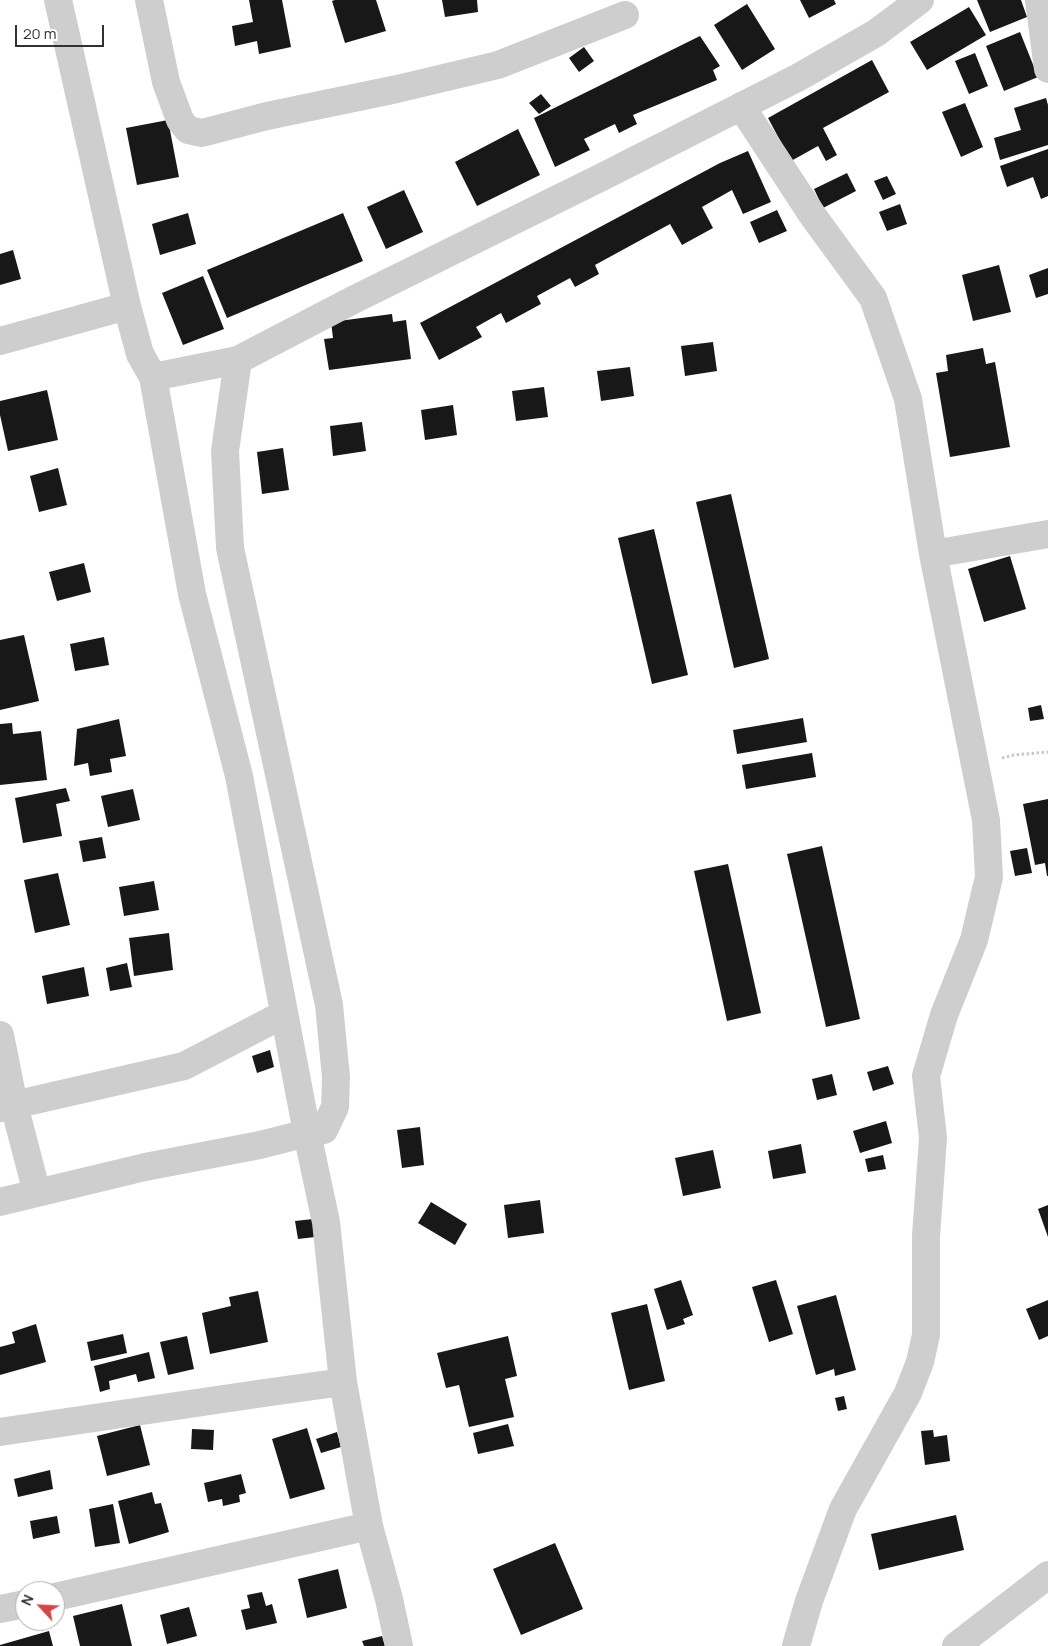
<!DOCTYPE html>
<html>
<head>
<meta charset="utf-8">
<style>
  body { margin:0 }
  #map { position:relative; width:1048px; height:1646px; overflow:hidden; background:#fff; font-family:Manrope,sans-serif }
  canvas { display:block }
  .north { position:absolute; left:15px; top:1581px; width:50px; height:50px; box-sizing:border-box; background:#fff; border:1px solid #adadad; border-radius:50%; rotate:295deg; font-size:14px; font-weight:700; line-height:20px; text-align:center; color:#313131 }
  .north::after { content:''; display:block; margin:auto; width:18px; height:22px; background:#d74447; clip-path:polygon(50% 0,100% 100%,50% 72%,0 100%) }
  .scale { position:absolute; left:15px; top:25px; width:89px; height:22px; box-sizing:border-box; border:2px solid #313131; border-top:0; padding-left:6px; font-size:15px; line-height:18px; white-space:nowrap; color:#313131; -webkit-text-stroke:4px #fff; paint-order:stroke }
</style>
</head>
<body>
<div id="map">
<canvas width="1048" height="1646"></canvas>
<div class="north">N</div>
<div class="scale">20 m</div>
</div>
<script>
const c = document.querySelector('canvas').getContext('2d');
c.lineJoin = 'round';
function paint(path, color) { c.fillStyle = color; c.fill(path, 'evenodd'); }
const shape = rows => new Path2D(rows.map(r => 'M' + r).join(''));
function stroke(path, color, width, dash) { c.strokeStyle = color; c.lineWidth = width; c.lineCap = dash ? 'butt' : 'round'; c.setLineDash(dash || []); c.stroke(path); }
paint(shape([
  [249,0,282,0,291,47,259,54,257,41,235,46,232,26,253,22],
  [335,0,376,0,386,31,345,43,332,1],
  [442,0,477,0,478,12,445,17],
  [800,0,834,0,836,4,809,18],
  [977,0,1021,0,1027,17,990,32],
  [747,4,775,49,742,70,714,25],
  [969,7,986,35,927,70,910,42],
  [1020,32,1038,77,1004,91,986,46],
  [700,36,720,66,713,70,717,80,633,115,637,124,619,133,615,124,584,139,590,150,555,167,534,118],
  [584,47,594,61,579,72,569,58],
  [975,53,988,86,969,94,955,61],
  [872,60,889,92,823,128,837,155,826,161,818,146,791,161,768,118],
  [541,94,551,106,539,114,529,103],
  [1046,98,1048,105,1048,145,1000,160,994,138,1021,130,1014,108],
  [965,103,983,147,961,157,942,112],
  [168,120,179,177,137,185,126,128],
  [518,129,540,175,477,206,455,162],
  [1048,149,1048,196,1041,199,1033,177,1007,187,1000,166],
  [748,151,771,202,743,214,732,190,702,207,713,228,682,245,670,224,595,265,599,274,575,287,570,278,537,296,541,304,506,323,501,313,476,327,482,337,439,360,420,323,720,163],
  [847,173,856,191,823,208,814,189],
  [887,176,896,194,883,200,874,181],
  [404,190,423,232,386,249,367,207],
  [900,204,907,224,887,231,879,212],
  [777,210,787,231,759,243,750,222],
  [188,213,196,244,160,255,152,224],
  [343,213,363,261,227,318,207,270],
  [13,250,21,279,0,285,0,254],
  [999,265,1011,312,973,321,962,275],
  [1048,268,1048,294,1036,298,1029,275],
  [203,276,224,329,183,345,162,293],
  [392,314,393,322,406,320,411,359,329,370,324,339,333,338,331,322],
  [713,342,717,371,685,376,681,346],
  [983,348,986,364,995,362,1010,447,950,457,936,373,948,371,946,355],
  [630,367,634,396,601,401,597,371],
  [544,387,548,417,516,421,512,391],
  [47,390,58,440,8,451,0,415,0,401],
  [453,405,457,435,425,440,421,410],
  [362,422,366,451,333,456,330,426],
  [283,448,289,490,262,494,257,452],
  [58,468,67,505,39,512,30,476],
  [731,494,769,659,734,668,696,502],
  [654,529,688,675,652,684,618,538],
  [1010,556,1026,609,984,622,968,569],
  [84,563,91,592,57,601,49,572],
  [24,635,39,701,0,710,0,640],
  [104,637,109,665,75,671,70,644],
  [1041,705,1044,719,1030,721,1028,708],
  [803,718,807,742,737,754,733,730],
  [119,719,126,756,110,759,112,772,90,776,88,763,74,766,77,729],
  [12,723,13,734,41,731,47,780,0,785,0,724],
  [812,753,816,777,746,789,742,765],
  [66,788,70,801,56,804,62,836,23,843,15,798],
  [133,789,140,820,108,827,101,796],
  [1048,799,1048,876,1047,876,1045,863,1035,865,1023,804],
  [102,837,106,858,83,862,79,841],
  [822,846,860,1019,826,1027,787,854],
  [1027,848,1032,873,1015,876,1010,851],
  [728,864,761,1013,727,1021,694,871],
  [58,873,70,925,35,933,24,880],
  [154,881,159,910,124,916,119,887],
  [169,933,173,970,134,976,129,938],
  [127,963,132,987,110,991,106,968],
  [84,967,89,996,47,1004,42,976],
  [270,1050,274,1067,257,1073,252,1056],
  [888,1066,894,1084,873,1091,867,1072],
  [832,1074,837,1095,817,1100,812,1079],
  [886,1121,892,1143,860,1153,853,1131],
  [420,1127,424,1165,402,1168,397,1130],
  [801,1144,806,1173,773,1179,768,1151],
  [713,1150,721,1188,683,1196,675,1158],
  [883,1155,886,1169,868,1172,865,1159],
  [540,1200,544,1233,508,1238,504,1205],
  [431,1202,467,1224,455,1245,418,1223],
  [1048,1205,1048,1237,1038,1209],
  [313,1219,315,1237,298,1239,295,1221],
  [681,1280,693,1315,683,1319,685,1324,667,1330,654,1289],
  [776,1280,793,1334,769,1342,752,1287],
  [258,1291,268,1342,210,1354,202,1313,231,1306,229,1297],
  [836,1295,856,1370,835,1376,834,1369,816,1375,797,1306],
  [1048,1300,1048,1336,1039,1340,1026,1309],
  [647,1304,665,1381,629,1390,611,1313],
  [36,1324,46,1362,0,1375,0,1347,15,1343,12,1332],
  [123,1334,127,1353,91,1361,87,1342],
  [187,1336,194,1369,168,1375,160,1342],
  [508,1336,517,1376,505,1379,514,1417,469,1427,459,1385,446,1388,437,1353],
  [149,1352,155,1378,138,1382,136,1374,109,1381,110,1389,100,1392,94,1366],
  [844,1396,847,1409,838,1411,835,1398],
  [508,1424,514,1446,478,1454,473,1433],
  [140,1425,150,1465,107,1476,97,1436],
  [307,1428,325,1489,290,1499,272,1439],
  [192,1429,214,1430,213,1450,191,1449],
  [933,1430,934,1437,947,1435,950,1461,925,1465,921,1431],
  [337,1432,341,1447,321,1453,316,1439],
  [50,1470,53,1489,18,1497,14,1479],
  [241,1474,246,1493,239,1495,240,1502,223,1506,222,1499,208,1502,204,1483],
  [152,1492,155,1504,161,1503,169,1532,129,1544,118,1501],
  [113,1504,120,1543,95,1547,89,1509],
  [956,1515,964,1550,879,1570,871,1534],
  [57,1516,60,1533,33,1539,30,1521],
  [555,1543,583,1609,521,1635,493,1569],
  [338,1569,347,1608,307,1618,298,1579],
  [262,1592,266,1606,272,1604,277,1623,246,1630,241,1610,250,1608,247,1595],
  [122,1604,132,1646,80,1646,73,1616],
  [189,1607,197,1636,167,1644,160,1615],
  [49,1631,53,1646,0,1646,0,1645],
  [382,1636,385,1646,364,1646,362,1641]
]), '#181818');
stroke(shape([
  [1002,758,1014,755,1048,752]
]), '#c8c8c8', 3, [2.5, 2.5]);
stroke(shape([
  [149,0,166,82,180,120,188,130,202,133,267,116,397,89,498,65,625,15],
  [1039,0,1048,69],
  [741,106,813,216,873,298,908,399,933,554,986,820,989,877,974,940,944,1015,926,1076,933,1138,926,1236,926,1335,920,1362,908,1393,843,1509,809,1601,796,1646],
  [0,341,127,306],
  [238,360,225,451,230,548,329,1005,336,1077,335,1107,324,1130,307,1133,326,1222,343,1382,369,1526,389,1599,399,1646],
  [153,377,238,360,353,300,602,177,799,77,876,33,920,0],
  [933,554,1048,534],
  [0,1035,14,1105,37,1193],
  [0,1108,184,1066,284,1014],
  [0,1202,145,1167,260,1145,307,1133,239,776,192,594,153,377,140,354,127,306,58,0],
  [0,1432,264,1393,343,1382],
  [55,1597,369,1526],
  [0,1609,25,1604],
  [956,1646,1048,1575]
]), '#cecece', 28);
</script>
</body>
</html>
